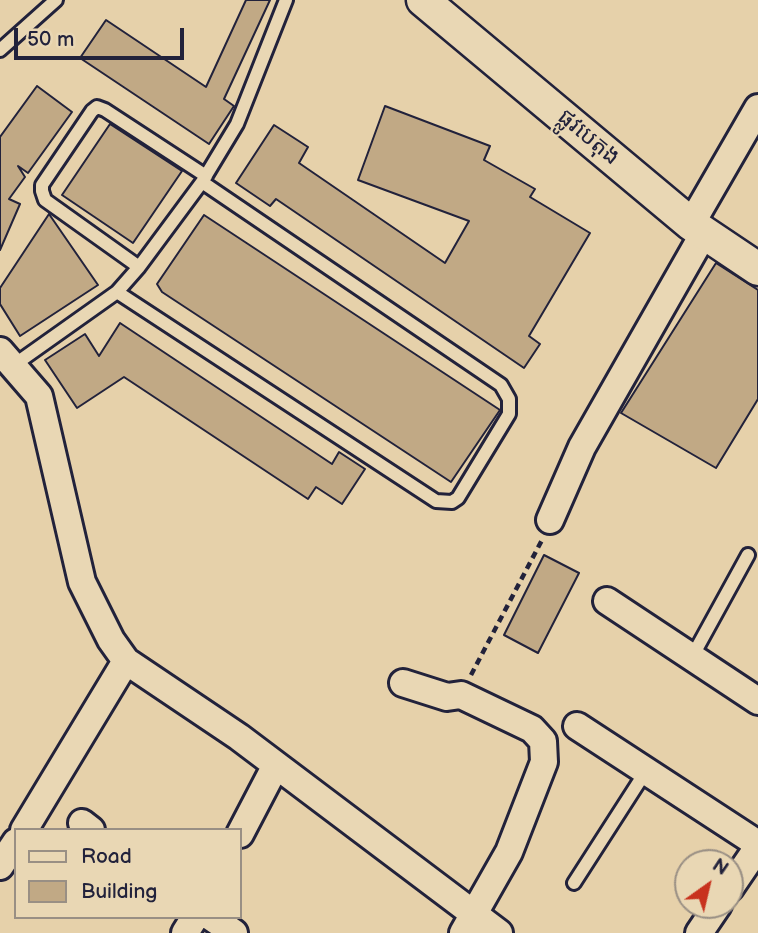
<!DOCTYPE html>
<html>
<head>
<meta charset="utf-8">
<style>
  body { margin:0 }
  #map { position:relative; width:758px; height:933px; overflow:hidden; background:#e6d1aa; font-family:"Balsamiq Sans",sans-serif }
  canvas { display:block }
  .legend { position:absolute; left:14px; top:828px; width:228px; height:91px; box-sizing:border-box; background:#e9d7b4; border:2px solid #998f84; margin:0; padding:9px 12px; list-style:none; font-size:21px; color:#22223b }
  .legend li { display:flex; align-items:center; gap:14px; height:35px }
  .legend b { width:35px; border:2px solid #998f84 }
  .north { position:absolute; left:674px; top:849px; width:70px; height:70px; box-sizing:border-box; background:#e9d7b4; border:2px solid #998f84; border-radius:50%; rotate:34deg; font-size:19px; font-weight:700; line-height:28px; text-align:center; color:#22223b }
  .north::after { content:''; display:block; margin:auto; width:24px; height:32px; background:#c8321e; clip-path:polygon(50% 0,100% 100%,50% 72%,0 100%) }
  .scale { position:absolute; left:14px; top:28px; width:170px; height:32px; box-sizing:border-box; border:4px solid #22223b; border-top:0; padding-left:9px; font-size:21px; line-height:24px; white-space:nowrap; color:#22223b; -webkit-text-stroke:5px #e9d7b4; paint-order:stroke }
</style>
</head>
<body>
<div id="map">
<canvas width="758" height="933"></canvas>
<ul class="legend">
<li><b style="height:9px;background:#e9d7b4"></b>Road</li>
<li><b style="height:19px;background:#c1a985"></b>Building</li>
</ul>
<div class="north">N</div>
<div class="scale">50 m</div>
</div>
<script>
const c = document.querySelector('canvas').getContext('2d');
c.lineJoin = 'round';
function paint(path, color) { c.fillStyle = color; c.fill(path, 'evenodd'); }
const shape = rows => new Path2D(rows.map(r => 'M' + r).join(''));
function stroke(path, color, width, dash) { c.strokeStyle = color; c.lineWidth = width; c.lineCap = dash ? 'butt' : 'round'; c.setLineDash(dash || []); c.stroke(path); }
function write(font, color, halo, rows, align = 'center') {
  c.font = font + ' "Balsamiq Sans","Noto Sans Khmer",sans-serif'; c.lineWidth = 5; c.setLineDash([]); c.textBaseline = 'middle'; c.strokeStyle = halo; c.fillStyle = color; for (const [text, x, y, turn = 0] of rows) {
    c.save(); c.translate(x, y); c.rotate((+turn || 0) * Math.PI / 180); c.textAlign = isNaN(turn) ? turn : align; if (halo) c.strokeText(text, 0, 0); c.fillText(text, 0, 0); c.restore();
  }
}
const building = shape([
  [246,0,270,0,224,99,234,106,209,144,80,58,106,20,206,87,246,0],
  [37,86,72,112,28,173,18,166,25,177,9,199,20,204,0,250,0,137,37,86],
  [385,106,490,146,484,160,535,189,530,197,590,233,529,336,540,344,524,368,276,199,270,206,236,183,274,125,308,147,299,163,445,263,469,221,358,180,385,106],
  [110,124,182,171,133,243,62,195,110,124],
  [49,214,98,285,20,336,0,304,0,288,49,214],
  [204,215,500,410,451,482,162,292,157,284,204,215],
  [716,263,758,290,758,399,716,468,621,413,716,263],
  [120,323,332,464,339,452,365,469,342,504,316,487,308,499,124,377,77,408,45,360,85,334,99,356,120,323],
  [544,555,579,573,538,653,504,635,544,555]
]);
paint(building, '#c1a985');
stroke(building, '#22223b', 2);
const service = shape([
  [0,50,56,0],
  [139,267,45,200,42,191,42,185,92,111,97,107,105,110,206,176],
  [117,292,436,501,452,502,458,498,509,414,509,399,501,385,202,182],
  [14,365,117,292,139,267,202,182,237,124,286,0],
  [692,657,748,555],
  [574,883,646,771]
]);
const minor = shape([
  [691,224,758,108],
  [0,351,39,396,82,582,111,640,126,661,239,737,499,933],
  [550,520,582,447,704,233],
  [607,601,758,701],
  [403,683,447,697,461,695,532,729,543,741,544,762,509,852,463,933],
  [577,726,758,844],
  [82,823,91,830],
  [24,830,126,661],
  [240,834,276,765],
  [0,866,16,842],
  [730,888,758,847],
  [211,917,234,933],
  [185,933,195,917],
  [699,933,718,905]
]);
const tertiary = shape([
  [423,0,691,224,758,269]
]);
stroke(service, '#22223b', 18);
stroke(minor, '#22223b', 32);
stroke(tertiary, '#22223b', 37);
stroke(shape([
  [471,675,542,540]
]), '#22223b', 4.5, [7, 5]);
stroke(service, '#e9d7b4', 12);
stroke(minor, '#e9d7b4', 26);
stroke(tertiary, '#e9d7b4', 32);
write('23px', '#22223b', '#e9d7b4', [
  ["ផ្លូវបេតុង",588,138,40]
]);
</script>
</body>
</html>
